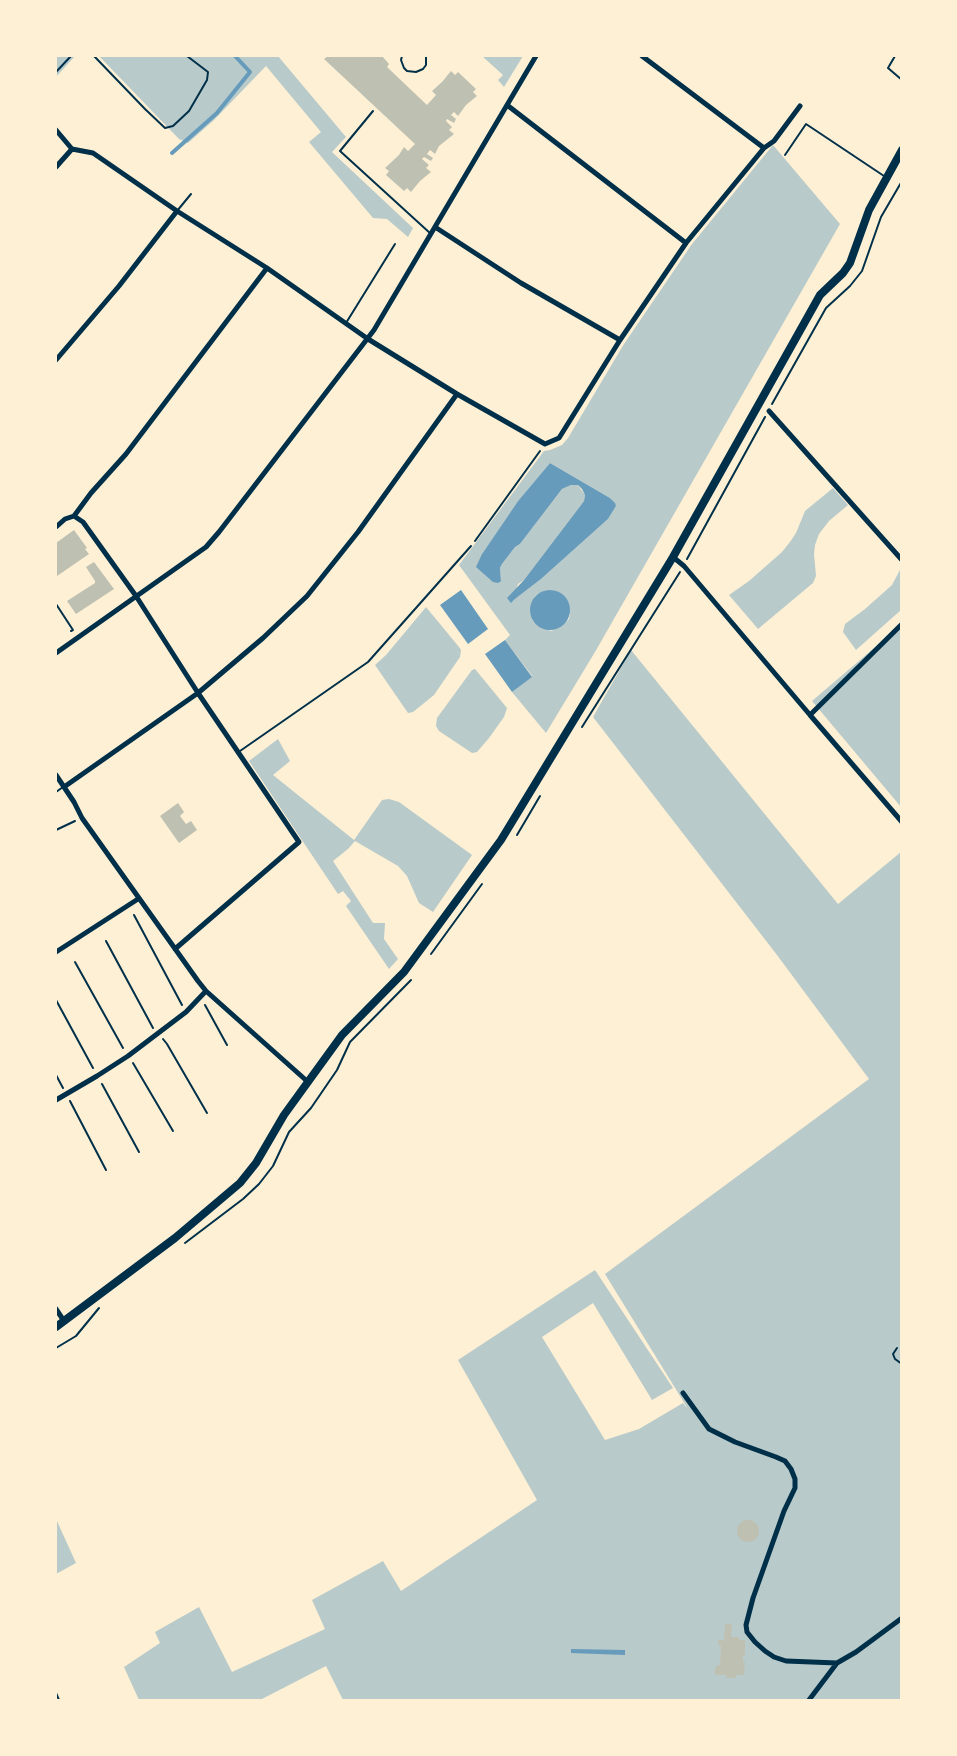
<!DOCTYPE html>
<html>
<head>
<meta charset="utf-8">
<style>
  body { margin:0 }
  #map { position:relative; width:957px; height:1756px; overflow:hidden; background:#fdf0d5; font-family:"Source Sans 3",sans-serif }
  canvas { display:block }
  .frame { position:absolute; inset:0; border:57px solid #fdf0d5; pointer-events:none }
</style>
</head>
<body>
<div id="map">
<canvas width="957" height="1756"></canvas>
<div class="frame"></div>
</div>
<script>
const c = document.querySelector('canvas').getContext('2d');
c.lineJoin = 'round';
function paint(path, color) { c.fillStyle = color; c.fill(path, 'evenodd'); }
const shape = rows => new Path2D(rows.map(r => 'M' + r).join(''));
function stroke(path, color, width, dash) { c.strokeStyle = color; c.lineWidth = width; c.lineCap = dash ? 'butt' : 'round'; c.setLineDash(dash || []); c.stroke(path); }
paint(shape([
  [56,56,75,56,56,77],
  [99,56,278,56,346,137,332,152,413,228,408,237,387,219,373,218,309,142,321,132,266,66,214,120,188,143,179,139],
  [482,56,523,56,504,87,498,80,503,75],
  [773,145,840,224,595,652,546,733,512,692,532,676,505,640,510,635,459,565,544,451,550,450,562,445,568,438,624,344,692,244],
  [550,463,610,498,616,506,608,519,541,579,515,599,512,602,518,584,524,580,584,501,585,495,578,485,571,485,562,489,520,544,515,547,502,564,500,568,501,581,482,554,518,501],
  [539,593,570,614,569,619,561,627,551,631,533,621,530,611,535,596],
  [833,488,848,505,829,521,819,534,815,545,814,554,816,576,813,583,758,629,729,595,749,581,782,552,790,542,796,533,805,511],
  [901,568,901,610,856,650,843,632,845,624,865,609,892,585],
  [426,607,459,647,461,650,460,657,434,695,413,712,408,713,375,665,386,655],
  [901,625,901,807,812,701],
  [631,650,838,904,901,852,901,1700,343,1700,326,1666,260,1700,139,1700,124,1667,160,1643,155,1632,199,1607,232,1672,325,1629,312,1600,383,1561,401,1591,537,1500,458,1360,595,1270,673,1388,652,1400,593,1303,542,1337,605,1440,639,1429,683,1403,688,1409,605,1274,869,1079,777,955,593,717],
  [475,669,507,708,504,717,489,738,477,752,472,753,439,731,436,726,437,718,472,670],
  [278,739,290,761,273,775,354,840,382,800,389,799,399,802,472,855,433,912,419,903,407,876,398,866,355,841,348,849,333,861,373,923,385,923,384,939,398,959,389,969,346,906,351,901,343,891,338,894,249,761],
  [56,1519,76,1563,56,1574]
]), '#b9caca');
paint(shape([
  [550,463,610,498,615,503,616,506,608,519,541,579,515,599,511,603,507,598,524,580,584,501,585,495,582,489,578,485,571,485,562,489,520,544,515,547,502,564,500,568,501,581,498,583,493,582,476,567,482,554,518,501],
  '530 610a20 20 0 1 1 40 0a20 20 0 1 1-40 0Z',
  [461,590,488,629,468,644,440,605],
  [505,640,532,677,512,692,485,654],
  [571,1649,625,1650,625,1655,571,1653]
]), '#669bbc');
stroke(shape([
  [172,153,217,113,250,72,235,56]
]), '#669bbc', 4);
paint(shape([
  [328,56,382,56,389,64,387,67,427,105,436,95,432,91,442,82,451,71,455,75,458,72,476,89,473,92,477,96,466,105,458,116,454,112,451,115,456,119,454,123,447,119,446,121,452,127,449,130,454,134,439,146,435,154,430,150,427,154,433,158,431,161,424,157,422,159,429,165,426,168,431,172,420,181,411,192,407,188,404,191,386,175,389,171,385,168,399,155,404,147,408,151,415,144,324,59],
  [74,530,87,548,85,549,89,554,57,576,56,574,56,543],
  [94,562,114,589,76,614,67,601,95,583,95,581,86,567],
  [178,803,184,812,180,816,186,824,191,821,197,830,179,843,160,816],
  '737 1531a11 11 0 1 1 22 0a11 11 0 1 1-22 0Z',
  [725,1624,732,1624,731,1637,739,1637,739,1640,745,1640,745,1655,743,1655,743,1662,745,1662,744,1675,736,1675,736,1678,726,1678,726,1675,716,1675,714,1672,717,1665,720,1665,721,1646,719,1646,718,1641,719,1640,724,1640]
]), '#bec0b2');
stroke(shape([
  [94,56,145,109,165,128,173,126,189,111,207,80,208,72,187,56],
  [56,72,71,56],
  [772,404,826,308,850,286,862,271,881,217,902,181],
  [475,541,540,451],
  [687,559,765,417],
  [56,604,73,630,71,631],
  [582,727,680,572],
  [56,830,75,821],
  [517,835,540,796],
  [134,915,182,1005],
  [106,941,153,1028],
  [431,954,482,884],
  [75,962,123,1048],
  [56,1000,93,1068],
  [205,1005,227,1045],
  [163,1039,167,1044,207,1113],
  [133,1063,173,1131],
  [56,1075,63,1088],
  [102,1084,139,1152],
  [70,1101,106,1170],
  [185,1243,243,1199,259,1184,273,1166,289,1132,311,1108,337,1070,350,1042,411,980],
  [56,1348,76,1336,99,1308],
  [56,1693,59,1700]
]), '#003049', 2);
stroke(shape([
  [402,56,401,60,404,68,407,71,416,72,423,69,426,65,426,56],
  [895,56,888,68,902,80],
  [373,111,340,151,431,234],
  [785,155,806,124,884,176],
  [177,211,191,194],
  [346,323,395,244],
  [240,751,368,662,471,546],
  [56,792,63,787],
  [897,1348,893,1354,895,1359,902,1364]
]), '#003049', 2);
stroke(shape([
  [507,105,686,243],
  [56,130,72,149,93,153,177,211,267,268,368,339,457,394,545,444,559,438,620,340,686,243,764,148,642,56],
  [764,148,774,141,800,106],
  [56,167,72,149],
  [435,227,521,283,620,340],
  [56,360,119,286,177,211],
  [769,411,902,560],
  [74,516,83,522,136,596,198,693,299,842,175,949],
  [56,527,65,519,74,516,91,493,126,454,267,268],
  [673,557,684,566,810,715],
  [902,624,810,715,902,822],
  [56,653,206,547,219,532,374,330,536,56],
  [56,775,74,802,82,818,198,981,206,991,308,1082],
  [64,787,198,693,263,638,307,596,358,532,457,394],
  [56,952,138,899],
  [56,1100,97,1076,128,1056,186,1012,206,991],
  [56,1309,64,1321],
  [683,1393,709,1429,735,1442,776,1457,785,1461,791,1469,795,1479,795,1488,784,1511,753,1598,746,1625,747,1632,755,1642,765,1651,774,1657,786,1661,837,1663],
  [809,1700,837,1663,856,1652,902,1618]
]), '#003049', 5);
stroke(shape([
  [56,1327,175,1238,240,1183,256,1163,284,1115,342,1035,404,972,501,840,673,557,820,295,843,273,850,263,869,210,902,150]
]), '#003049', 8);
</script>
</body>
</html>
